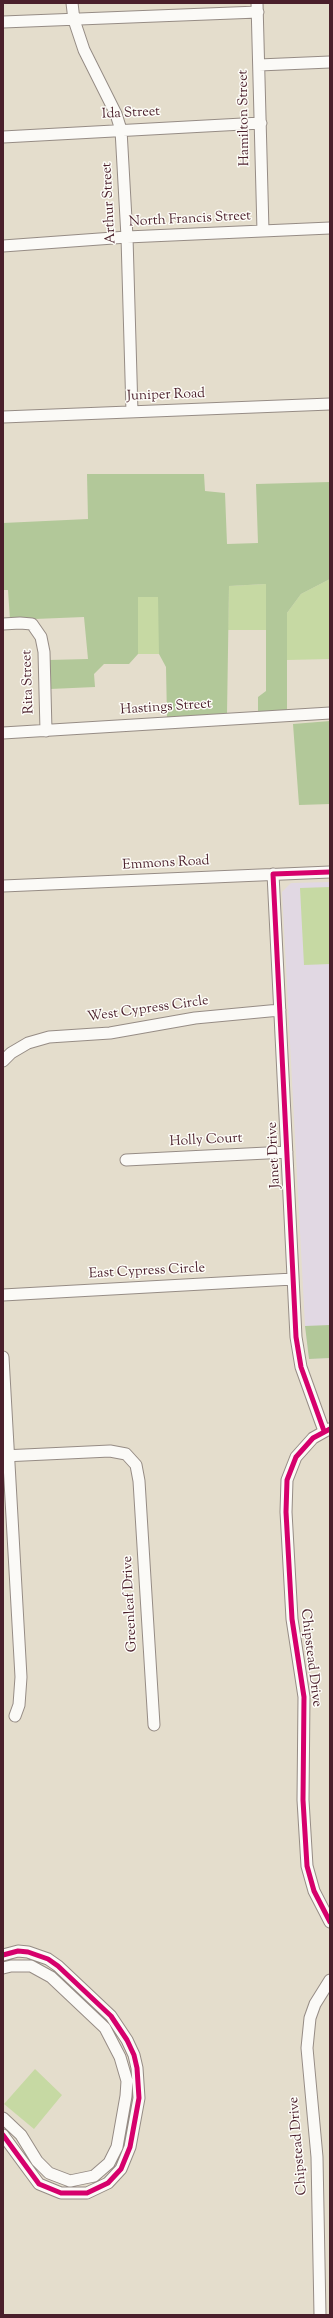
<!DOCTYPE html>
<html>
<head>
<meta charset="utf-8">
<style>
  body { margin:0 }
  #map { position:relative; width:333px; height:2318px; overflow:hidden; background:#e4ddcc; font-family:"Sorts Mill Goudy",serif }
  canvas { display:block }
  .frame { position:absolute; inset:0; border:4px solid #4a1f2b; pointer-events:none }
</style>
</head>
<body>
<div id="map">
<canvas width="333" height="2318"></canvas>
<div class="frame"></div>
</div>
<script>
const c = document.querySelector('canvas').getContext('2d');
c.lineJoin = 'round';
function paint(path, color) { c.fillStyle = color; c.fill(path, 'evenodd'); }
const shape = rows => new Path2D(rows.map(r => 'M' + r).join(''));
function stroke(path, color, width, dash) { c.strokeStyle = color; c.lineWidth = width; c.lineCap = dash ? 'butt' : 'round'; c.setLineDash(dash || []); c.stroke(path); }
function write(font, color, halo, rows, align = 'center') {
  c.font = font + ' "Sorts Mill Goudy",serif'; c.lineWidth = 3; c.setLineDash([]); c.textBaseline = 'middle'; c.strokeStyle = halo; c.fillStyle = color; for (const [text, x, y, turn = 0] of rows) {
    c.save(); c.translate(x, y); c.rotate((+turn || 0) * Math.PI / 180); c.textAlign = isNaN(turn) ? turn : align; if (halo) c.strokeText(text, 0, 0); c.fillText(text, 0, 0); c.restore();
  }
}
paint(shape([
  [330,882,330,1358,309,1359,305,1326,282,892,291,883]
]), '#e1d8e3');
paint(shape([
  [330,579,330,659,287,660,287,613,301,594],
  [266,584,266,630,228,630,229,586],
  [138,597,159,597,159,654,138,654],
  [330,887,330,964,304,965,300,888],
  [35,2069,62,2095,34,2129,4,2104]
]), '#c6d9a3');
paint(shape([
  [87,474,204,474,205,491,225,493,227,544,258,543,256,484,330,482,330,579,301,594,287,613,287,710,258,712,258,697,266,691,266,584,229,586,227,714,167,718,166,667,159,654,158,597,138,597,138,654,129,664,104,664,94,674,95,687,50,689,49,660,88,659,84,617,10,620,8,590,3,590,3,523,88,519],
  [330,721,330,804,299,805,293,724],
  [330,1325,330,1358,309,1359,305,1326]
]), '#b2c899');
const minor = shape([
  [72,3,74,20,84,50,116,114,121,130,127,237,132,412],
  [257,3,263,231],
  [3,22,258,12],
  [259,65,330,62],
  [3,137,261,123],
  [3,246,127,237,330,228],
  [3,417,330,404],
  [3,624,20,623,32,624,41,637,44,652,46,731],
  [3,733,330,713],
  [273,874,296,1337,301,1367,324,1431],
  [3,886,330,872],
  [3,1061,11,1053,28,1043,49,1037,110,1033,195,1018,280,1010],
  [126,1160,287,1152],
  [3,1295,293,1279],
  [3,1357,21,1677,19,1705,15,1716],
  [329,1429,313,1438,296,1457,287,1480,286,1512,292,1619,304,1697,303,1800,307,1866,314,1891,330,1922],
  [3,1456,110,1451,126,1454,136,1465,139,1481,154,1725],
  [3,1955,18,1951,28,1952,48,1959,58,1966,111,2016,127,2040,134,2055,137,2068,139,2098,130,2147,121,2169,108,2183,87,2193,61,2193,39,2184,3,2135],
  [3,1968,11,1966,31,1966,51,1977,105,2028,120,2057,127,2081,126,2096,117,2147,109,2163,94,2176,70,2181,49,2173,37,2161,21,2135,3,2118],
  [320,2315,317,2157,307,2048,310,2018,315,2004,330,1980]
]);
stroke(minor, '#968c85', 13);
stroke(minor, '#fbfaf7', 11);
stroke(shape([
  [330,1429,313,1438,296,1457,287,1480,286,1512,292,1619,304,1697,303,1800,307,1866,314,1891,330,1922],
  [324,1431,301,1367,296,1337,273,874,330,872],
  [3,1955,18,1951,28,1952,48,1959,58,1966,111,2016,127,2040,134,2055,137,2068,139,2098,130,2147,121,2169,108,2183,87,2193,61,2193,39,2184,3,2135]
]), '#d6006c', 5);
write('14px', '#4a1f2b', '#fdfcf7', [
  ["Ida Street",131,114,-3],
  ["Hamilton Street",245,118,-91],
  ["Arthur Street",110,203,-93],
  ["North Francis Street",190,220,-3],
  ["Juniper Road",166,396,-2],
  ["Rita Street",29,682,-92],
  ["Hastings Street",166,708,-4],
  ["Emmons Road",166,864,-3],
  ["West Cypress Circle",148,1010,-8],
  ["Holly Court",206,1141,-3],
  ["Janet Drive",275,1155,-93],
  ["East Cypress Circle",147,1272,-3],
  ["Greenleaf Drive",131,1604,-93],
  ["Chipstead Drive",310,1658,83],
  ["Chipstead Drive",299,2146,-95]
]);
</script>
</body>
</html>
